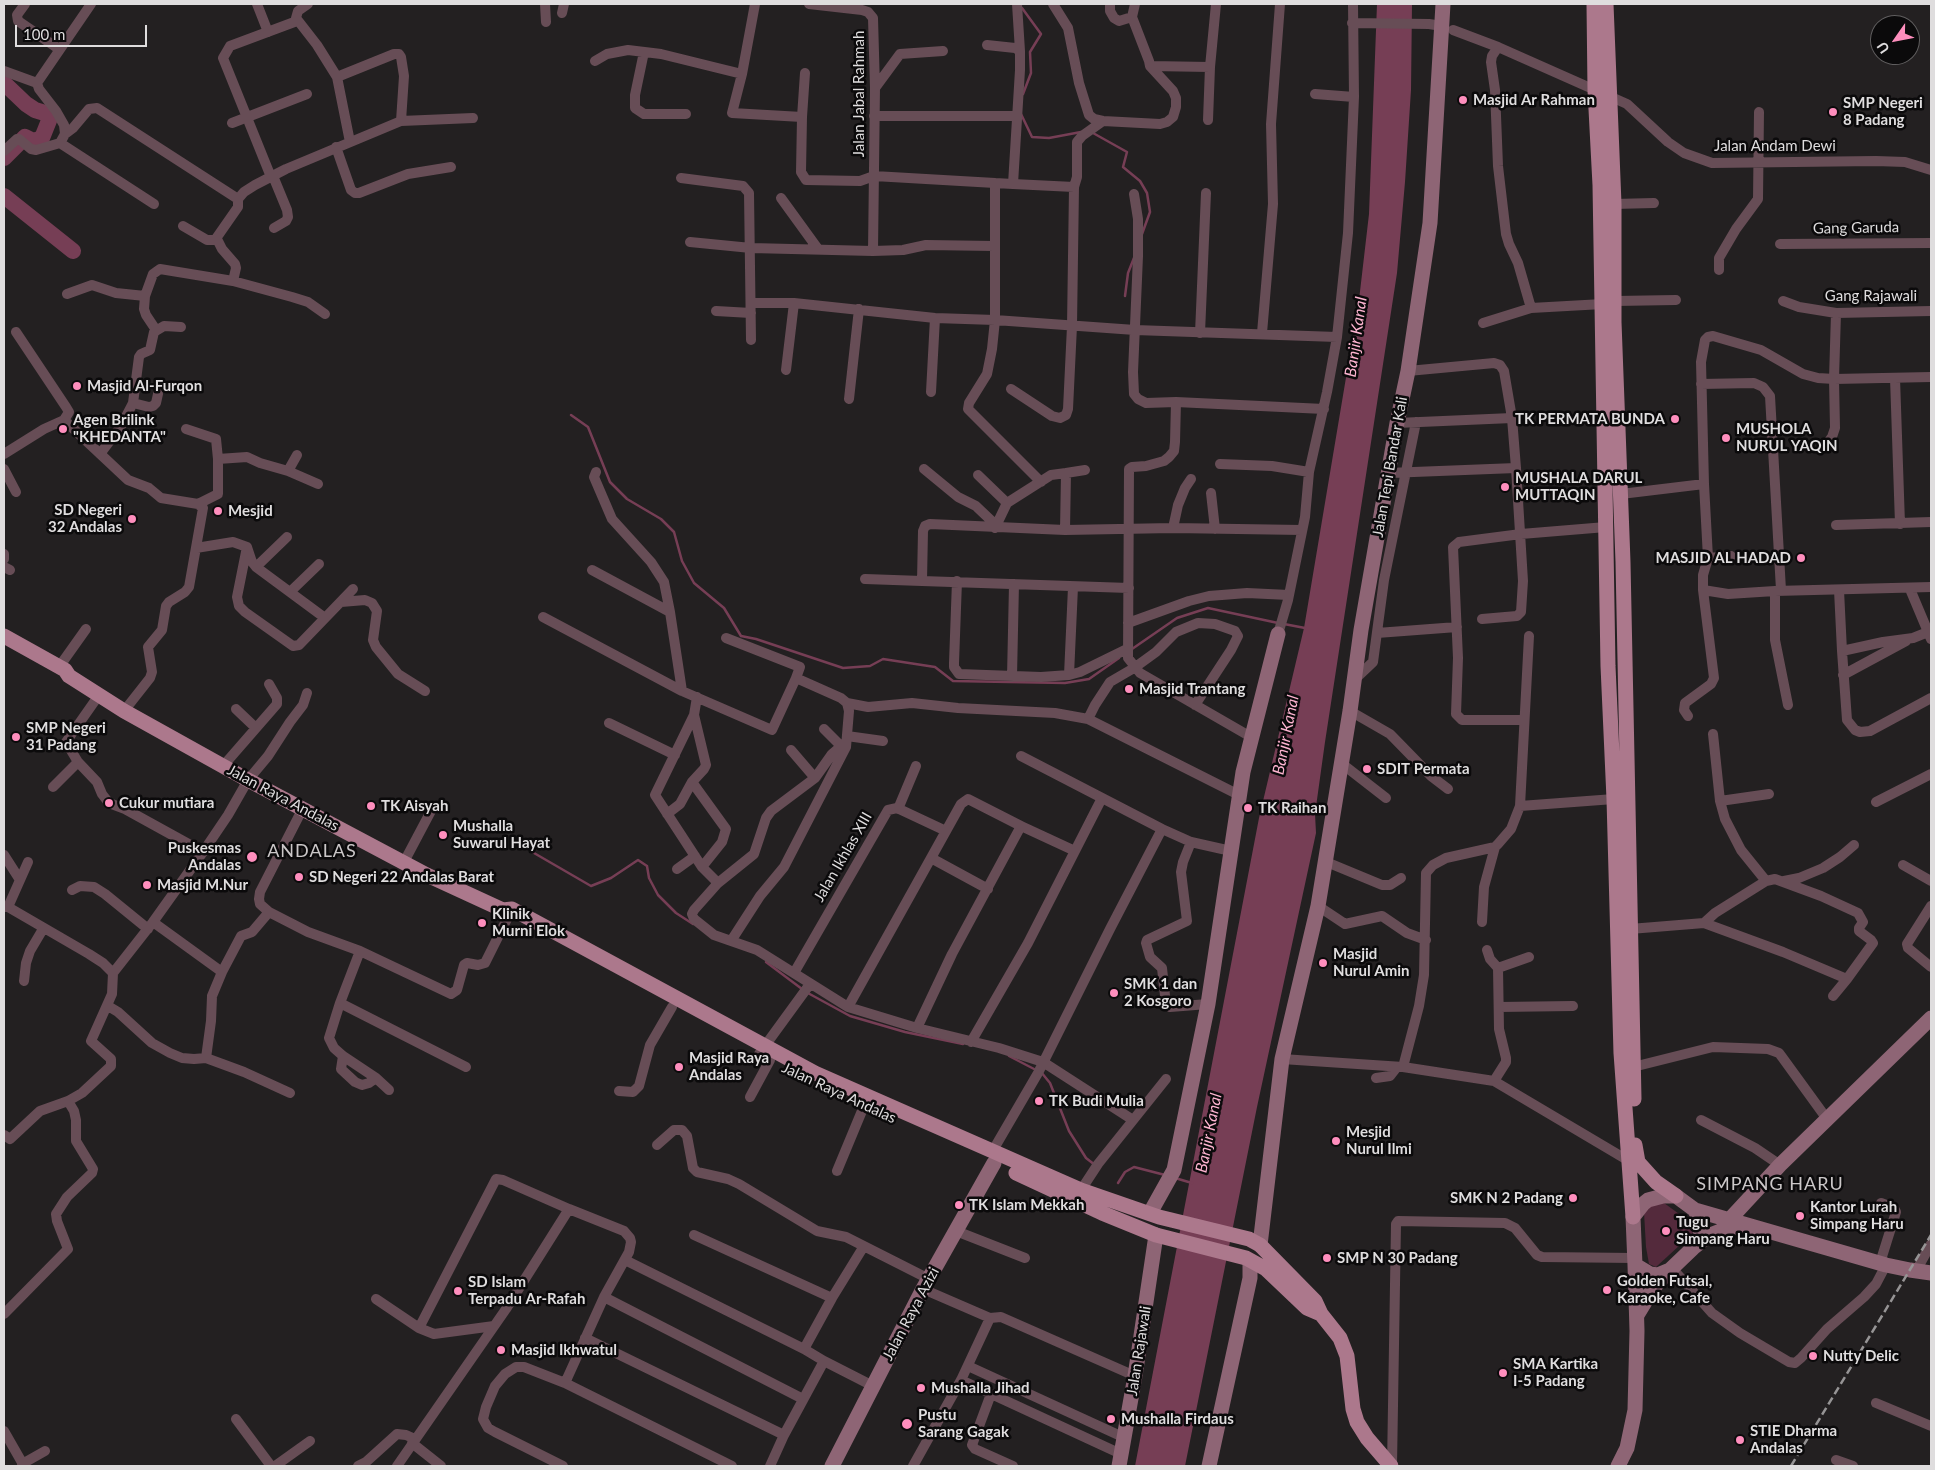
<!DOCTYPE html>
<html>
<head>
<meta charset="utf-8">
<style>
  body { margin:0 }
  #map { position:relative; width:1935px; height:1470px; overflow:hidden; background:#232021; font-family:Lato,sans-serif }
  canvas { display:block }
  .frame { position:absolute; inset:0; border:5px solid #dfddde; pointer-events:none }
  .north { position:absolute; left:1870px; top:15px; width:50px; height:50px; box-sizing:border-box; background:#0b0a0b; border:1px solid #605e5f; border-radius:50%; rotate:237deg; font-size:14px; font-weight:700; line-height:20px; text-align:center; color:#dfddde }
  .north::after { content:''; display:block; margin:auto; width:18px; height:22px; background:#fe8ebd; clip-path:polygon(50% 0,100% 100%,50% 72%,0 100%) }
  .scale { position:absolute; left:15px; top:25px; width:132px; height:22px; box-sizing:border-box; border:2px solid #dfddde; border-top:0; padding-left:6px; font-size:15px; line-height:18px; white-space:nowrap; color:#dfddde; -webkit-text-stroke:4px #0b0a0b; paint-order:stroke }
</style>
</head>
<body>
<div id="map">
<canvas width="1935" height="1470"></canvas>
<div class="frame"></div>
<div class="north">U</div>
<div class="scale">100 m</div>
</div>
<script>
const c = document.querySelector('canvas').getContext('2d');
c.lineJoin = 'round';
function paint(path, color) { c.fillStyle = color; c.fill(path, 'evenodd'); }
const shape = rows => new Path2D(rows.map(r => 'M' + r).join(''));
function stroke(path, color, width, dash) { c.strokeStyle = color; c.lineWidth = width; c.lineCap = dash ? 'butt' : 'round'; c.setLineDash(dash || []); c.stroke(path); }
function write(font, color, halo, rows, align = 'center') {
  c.font = font + ' Lato,sans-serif'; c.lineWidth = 5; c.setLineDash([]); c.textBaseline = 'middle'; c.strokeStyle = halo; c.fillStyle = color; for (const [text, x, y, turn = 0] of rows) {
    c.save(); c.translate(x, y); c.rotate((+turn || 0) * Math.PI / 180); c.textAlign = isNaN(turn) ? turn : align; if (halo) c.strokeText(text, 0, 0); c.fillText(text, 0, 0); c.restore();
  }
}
paint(shape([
  [1664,1203,1693,1224,1695,1229,1692,1234,1656,1267,1649,1264,1646,1247,1644,1212,1649,1205]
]), '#542a3c');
paint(shape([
  [1377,4,1412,4,1411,90,1405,182,1397,273,1325,742,1315,814,1316,833,1257,1107,1185,1466,1135,1466,1259,818,1304,628,1359,300,1369,214]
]), '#763e55');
stroke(shape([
  [1022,8,1041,34,1030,52,1031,73,1023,94],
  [1021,114,1032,137,1049,138,1081,132],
  [1093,133,1127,152,1123,167,1140,181,1147,193,1150,212,1142,234],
  [1125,296,1128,273,1134,258],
  [571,415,588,427,610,482,627,499,661,519,674,532,682,561,694,583,724,608,741,636,756,639,843,668,870,666,883,659,935,667,953,681,1065,683,1089,679,1119,658],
  [1284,624,1305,628],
  [1132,649,1177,618,1208,608,1278,623],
  [526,843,534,853,591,886,611,878,638,860,647,866,649,878,658,895,676,913,693,924],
  [766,962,802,989],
  [806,992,850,1016,905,1032,963,1044],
  [1009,1056,1036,1070],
  [1041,1072,1050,1083,1069,1131,1086,1158,1095,1165],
  [1175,1178,1192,1183],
  [1118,1183,1125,1172,1134,1167,1165,1175]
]), '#763e55', 2.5);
stroke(shape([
  [4,83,26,104,35,110,48,114,50,118,42,138,33,141,25,137,4,158],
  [4,196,73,251]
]), '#763e55', 16);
stroke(shape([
  [25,4,17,15,18,21,59,49],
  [257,4,268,32],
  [308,4,298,11,296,18,317,45,337,77,350,142],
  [545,4,546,22],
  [755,4,742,74,732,113,802,117,801,172,806,180,860,181,874,176,995,183],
  [809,4,862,10,868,12,873,18,875,88,873,251,903,250,926,245,994,246],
  [1017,4,1020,51],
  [1053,4,1068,28,1079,83,1089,115,1094,119,1103,121,1160,124,1167,122,1173,117,1176,107,1176,98,1173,91,1150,66,1149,61,1132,17,1135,4],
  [1110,4,1110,11,1114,18,1119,21,1132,17],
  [562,13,564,4],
  [1352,23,1429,24,1442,26],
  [1453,30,1498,47,1595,90],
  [987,45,1015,48,1020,51,1020,70,1013,184,1074,187,1072,326,1068,409,1066,415,1060,418,1052,416,1011,389],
  [1498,47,1492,56,1491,62,1495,90,1498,166,1506,234,1509,244,1518,263,1531,308],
  [644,52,635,95,635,108,644,114,686,114],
  [595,61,607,54,628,50,661,54,742,74],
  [1150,66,1210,67,1208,120],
  [1210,67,1216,4],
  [4,71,37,83],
  [337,77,394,54,399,54,401,57,404,76,401,121],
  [875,88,900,54,943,51],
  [1315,94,1354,97],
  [1609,96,1627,104,1668,142,1684,153,1712,163,1876,161,1905,162,1931,170],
  [874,116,1016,116],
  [802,117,805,73],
  [232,123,307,94],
  [65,134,73,128,89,109,97,108,238,199,244,192,255,185,286,169,401,121,473,118],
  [60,143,154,204],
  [336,147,351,190,355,193,359,193,408,174,451,167],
  [4,151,17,139,19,139,31,149,36,150,60,143,65,134,64,125,56,111,39,89,37,83,91,4],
  [273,176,287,210,288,217,286,221,274,228],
  [271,177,223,58,230,46,297,21],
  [681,178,743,186,749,193,751,340],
  [1013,184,995,183,995,320,992,349,987,374,969,403,968,409,1041,482],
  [1074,187,1077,177,1077,142,1082,136,1103,121],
  [1134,194,1138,219,1138,256,1133,372,1134,394,1138,399,1146,403,1176,402,1324,409],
  [781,198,818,249],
  [1614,204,1654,203],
  [183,226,207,240,215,240,238,207,238,199],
  [690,242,751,248,873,251],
  [1780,244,1931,243],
  [1719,270,1719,258,1736,229,1758,199,1759,112],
  [233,281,292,297,308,302,325,314],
  [67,294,92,285,116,293,145,296,153,274,160,269,233,281,236,268,235,264,222,249,217,239],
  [145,296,144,309,146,315,156,330],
  [1615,301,1676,300],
  [1783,301,1799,307,1836,313,1931,311],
  [752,303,794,303],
  [716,311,751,313],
  [1836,313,1834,379,1931,377],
  [1483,323,1531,308,1603,304],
  [16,332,66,407,69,412,64,420],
  [1200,333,1206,193],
  [1262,333,1273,204,1271,124,1280,4],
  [786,370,794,303,935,318,995,320,1135,330,1337,337],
  [1408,371,1494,363,1500,365,1504,371,1512,418,1516,468,1523,581,1521,612,1517,616,1482,619],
  [1895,378,1900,524],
  [1701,384,1754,383,1763,387,1770,396,1781,590],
  [931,392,935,318],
  [849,399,859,309],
  [1176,402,1175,442,1174,451,1169,457,1164,461,1146,466,1132,467,1129,469,1128,658,1140,673,1251,737],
  [133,403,149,407,153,406,156,403,158,394],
  [1397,423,1512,418],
  [186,429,216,439,218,459],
  [4,454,44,429,64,420,128,480,149,488,161,498,198,504,203,508,189,587,185,592,169,602,166,606,162,630,148,647,152,672,150,678,124,711],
  [100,454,121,426,133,403,139,357,141,354,150,350,154,332,164,326,181,327],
  [1220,464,1272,466,1309,472],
  [4,469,16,492],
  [924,469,958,497,976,506,996,525],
  [288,471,297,455],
  [596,472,594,477,612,519,651,562,664,582,670,612,682,691],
  [1066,473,1085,470],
  [1388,473,1516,468],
  [978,475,1007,503],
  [1211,493,1215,529],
  [1621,494,1704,484,1701,362,1705,340,1708,337,1713,336,1761,350,1803,374,1818,378,1834,379,1835,428,1832,437,1824,448],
  [198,504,218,494,218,459,247,457,260,463,288,471,318,484],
  [1836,525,1931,522],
  [995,528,1007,503,1051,475,1066,473,1065,530],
  [1173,528,1178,505,1185,488,1191,479],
  [247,547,237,597,239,606,245,612,293,646,299,645,353,589],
  [196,548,233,542,247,547,252,562,256,567,325,618],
  [4,554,4,559],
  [1708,558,1731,556],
  [4,567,10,570],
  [256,567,287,537],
  [592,570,670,612],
  [865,579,922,581],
  [957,581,954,663,954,667,959,674,1041,677,1069,675,1080,672,1127,649],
  [1129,588,922,581,923,531,925,526,930,524,1065,530,1173,528,1302,530],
  [1910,589,1931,639],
  [1703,590,1728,594,1775,591,1931,587],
  [1839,590,1842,651],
  [1775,591,1775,640,1788,705],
  [290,592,319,564],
  [341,602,365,600,372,603,377,611,373,640,376,647,398,674,425,691],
  [543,617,682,691,772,730,796,678,841,698,847,703,849,711,846,747,784,867,760,896,731,941],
  [1128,623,1189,601,1209,596,1247,593,1289,595],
  [1928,632,1913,638,1883,642,1842,651,1847,720,1855,730,1860,732,1870,731,1931,698],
  [1377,633,1457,627],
  [1278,634,1288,600,1305,517,1309,472,1327,392,1337,337,1348,233,1354,97,1353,4],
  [726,638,800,667,796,678],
  [59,667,86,629],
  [1069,675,1073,587],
  [1843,675,1906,641],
  [1012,677,1014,584],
  [1354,680,1373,662,1384,580,1416,422],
  [99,695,66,742,78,762,97,782,102,794,109,803,125,809,203,852],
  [697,697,694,715,655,795,702,867,718,883],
  [847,703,868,707,912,703,958,708,1055,713,1088,719,1239,795],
  [236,709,256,728],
  [1350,711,1390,734,1431,776,1448,789],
  [1688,716,1684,710,1685,703,1711,684,1714,678,1703,590,1703,575,1708,558,1704,484],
  [1088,719,1095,705,1110,682,1134,668,1156,652,1176,632,1198,623,1215,624,1235,631,1238,636,1231,650,1195,705],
  [1523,720,1462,720,1456,714,1458,658,1453,547,1459,542,1521,534,1606,527],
  [609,723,675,755],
  [824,729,840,745],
  [1713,734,1720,801,1725,819,1741,850,1766,881],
  [847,736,883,741],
  [846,742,832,754,815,778,771,811,766,818,754,854,718,883,694,910,692,914,694,919,714,935,757,950,848,1007,917,1028,999,1048,1043,1062,1133,1120],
  [791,750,815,778],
  [1021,756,1162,829,1191,842,1231,851],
  [1341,763,1386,798],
  [223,766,277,704,277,698,269,684],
  [692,782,726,829,722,842,702,867],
  [53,787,78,762],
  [1720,801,1769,794],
  [1876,802,1931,774],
  [1520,806,1614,799],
  [303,808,260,892,259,899,260,904,269,912,308,932,360,951,451,994,457,990,464,965,467,963,478,965,485,963,512,909],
  [898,809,916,766],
  [667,814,680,804,692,782,704,769,706,765,694,715],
  [1191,842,1183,862,1181,872,1187,921,1147,940,1146,943,1150,957,1162,968,1166,1005,1170,1007,1208,1004],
  [4,855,20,880],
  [931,858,961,804,968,799,1021,826,1075,851],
  [1324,861,1382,885,1390,885,1401,878],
  [404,862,431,811],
  [1903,865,1931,881],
  [677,869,695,856],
  [1784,881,1799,878,1823,868,1840,857,1854,845],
  [72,890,80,886,94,887,105,894,148,929],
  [1318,906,1345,924,1382,916,1407,933,1426,940],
  [1931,906,1907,944,1908,948,1931,967],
  [4,907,8,907,89,954,103,963,113,973],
  [8,907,28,862],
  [153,922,222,972],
  [1482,922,1484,887,1495,847],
  [1630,929,1704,923,1783,952,1847,979,1873,943,1871,940,1859,931,1859,928,1863,922,1858,913,1821,896,1775,879,1766,881,1715,913,1704,923],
  [1487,950,1490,959,1498,968,1499,1029,1506,1058,1506,1062,1494,1081],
  [360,951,340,1003,329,1038,334,1048,343,1056,376,1078,389,1090],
  [1498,968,1529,957],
  [794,973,888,810,897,808,946,831],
  [24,981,26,963,30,951,43,929],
  [1833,996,1847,979],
  [340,1003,466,1067],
  [108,1006,118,1012,152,1043,170,1053,182,1058,194,1059,206,1058,211,1021,212,996,222,972,241,936,252,932,269,912],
  [848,1007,931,858,988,889],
  [1499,1007,1573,1006],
  [917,1028,952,954,1021,826],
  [971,1042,1028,943,1102,798],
  [759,1054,810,984],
  [343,1056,341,1069,355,1082,362,1085,369,1083,376,1078],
  [206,1058,244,1072,290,1093],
  [1282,1059,1403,1067,1494,1081,1629,1161,1633,1162],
  [1403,1067,1419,1006,1424,975,1426,873,1433,865,1446,858,1495,847,1498,844,1511,829,1520,806,1529,636],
  [1633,1067,1713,1047,1768,1049,1779,1053,1782,1057,1827,1119],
  [1376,1078,1390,1076,1397,1067],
  [619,1091,633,1092,639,1086,650,1045,672,1007],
  [750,1097,770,1060],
  [1701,1120,1755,1148,1780,1165],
  [4,1135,10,1139,40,1111,68,1101,82,1093,111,1066,111,1059,91,1041,112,994,113,973,153,922,203,852,228,815,248,780,268,756,290,722,303,705,307,693],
  [657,1145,674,1130,682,1130,687,1136,693,1168,697,1172,728,1179,739,1184,817,1231,846,1237,929,1279],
  [992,1152,1038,1073,1110,929,1162,829],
  [837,1171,864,1106],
  [1081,1190,1098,1164,1166,1079],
  [956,1231,1025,1258],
  [694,1235,832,1298,864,1246],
  [625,1260,804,1349,824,1361],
  [1880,1263,1896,1212,1894,1208,1881,1203],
  [1672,1268,1712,1313,1740,1333,1789,1362,1795,1363,1801,1358,1827,1329,1864,1297,1876,1284,1886,1265],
  [1916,1271,1931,1244],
  [923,1289,990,1318,1001,1317,1135,1376],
  [604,1297,803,1399],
  [376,1299,419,1328,434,1334,494,1326],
  [4,1314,68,1249,57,1221,56,1214,67,1197,92,1173,93,1169,76,1141,76,1120,74,1111,68,1101],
  [419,1328,496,1179,503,1180,569,1209],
  [585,1338,784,1435],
  [804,1349,832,1298],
  [968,1366,1125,1438],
  [961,1380,1121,1454],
  [991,1394,972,1445,975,1449,1013,1466],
  [1876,1403,1931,1426],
  [236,1419,271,1466],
  [4,1431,24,1466],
  [412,1443,441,1466],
  [1836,1460,1853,1466],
  [22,1464,45,1451],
  [275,1466,310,1441],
  [358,1466,366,1462,397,1434,406,1435,415,1439],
  [397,1466,506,1309,569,1209,624,1231,630,1238,631,1242,629,1252,604,1297,565,1383,732,1466],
  [563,1466,495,1432,488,1428,483,1419,486,1407,495,1386,505,1374,516,1367,524,1367,565,1383],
  [770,1466,784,1435,824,1361,873,1386],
  [913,1466,961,1380,990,1318],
  [1392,1466,1396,1224,1398,1221,1505,1223,1515,1228,1537,1255,1542,1257,1634,1258]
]), '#674d56', 10);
stroke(shape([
  [1663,1196,1676,1196,1695,1210,1701,1224,1700,1237,1693,1248,1670,1270,1658,1275,1650,1274,1635,1265,1633,1217,1643,1204,1648,1200,1663,1196],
  [1695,1210,1886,1265,1910,1270,1931,1273],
  [1150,1213,1174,1170,1208,1004,1243,772,1278,634],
  [1730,1219,1780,1165,1931,1018],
  [1260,1245,1282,1059,1318,906,1350,711,1361,630,1397,423,1408,371,1430,223,1443,4],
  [1694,1247,1708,1236,1723,1230,1746,1225],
  [1637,1315,1654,1287,1669,1271],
  [832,1466,923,1289,994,1163],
  [1119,1466,1135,1376,1156,1235],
  [1209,1466,1250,1278,1250,1261],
  [1618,1466,1627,1448,1635,1410,1637,1331,1635,1265]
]), '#8e6575', 15);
stroke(shape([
  [1594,4,1595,90,1600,185,1608,666,1614,799,1621,1053,1633,1217],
  [1606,4,1614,204,1614,322,1623,562,1634,1099],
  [4,636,65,670,69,676,124,711,248,780,427,875,503,910,512,909,815,1073,1081,1190,1159,1217,1249,1239,1260,1245,1315,1301,1321,1314,1340,1338,1347,1356,1353,1409,1357,1422,1367,1438,1391,1466],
  [1635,1145,1638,1162,1656,1182,1676,1196],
  [1016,1173,1102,1213,1156,1235,1246,1258,1266,1269,1307,1308,1321,1314]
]), '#ac788c', 15);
stroke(shape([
  [1791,1466,1931,1235]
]), '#969495', 2.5, [8, 4]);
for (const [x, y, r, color] of [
  [1463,100,5,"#fe8ebd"],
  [1833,112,5,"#fe8ebd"],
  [77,386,5,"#fe8ebd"],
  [1675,419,5,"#fe8ebd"],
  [63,429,5,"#fe8ebd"],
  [1726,438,5,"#fe8ebd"],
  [1505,487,5,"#fe8ebd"],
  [218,511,5,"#fe8ebd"],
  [132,519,5,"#fe8ebd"],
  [1801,558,5,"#fe8ebd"],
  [1129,689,5,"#fe8ebd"],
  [16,737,5,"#fe8ebd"],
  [1367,769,5,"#fe8ebd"],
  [109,803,5,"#fe8ebd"],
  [371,806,5,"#fe8ebd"],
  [1248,808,5,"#fe8ebd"],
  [443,835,5,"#fe8ebd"],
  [252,857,6,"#fe8ebd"],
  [299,877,5,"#fe8ebd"],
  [147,885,5,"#fe8ebd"],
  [482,923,5,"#fe8ebd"],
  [1323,963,5,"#fe8ebd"],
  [1114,993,5,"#fe8ebd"],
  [679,1067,5,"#fe8ebd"],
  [1039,1101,5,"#fe8ebd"],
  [1336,1141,5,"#fe8ebd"],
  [1573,1198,5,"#fe8ebd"],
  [959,1205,5,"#fe8ebd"],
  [1800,1216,5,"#fe8ebd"],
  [1666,1231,5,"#fe8ebd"],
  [1327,1258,5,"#fe8ebd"],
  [1607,1290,5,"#fe8ebd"],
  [458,1291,5,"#fe8ebd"],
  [501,1350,5,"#fe8ebd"],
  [1813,1356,5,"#fe8ebd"],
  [1503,1373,5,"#fe8ebd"],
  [921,1388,5,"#fe8ebd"],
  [1111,1419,5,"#fe8ebd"],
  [907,1424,6,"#fe8ebd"],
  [1740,1440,5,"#fe8ebd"]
]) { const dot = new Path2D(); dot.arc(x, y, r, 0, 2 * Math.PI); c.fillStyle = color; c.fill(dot); stroke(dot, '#0b0a0b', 2); }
write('15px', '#dfddde', '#0b0a0b', [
  ["Jalan Jabal Rahmah",859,94,-90],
  ["Jalan Andam Dewi",1775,146],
  ["Gang Garuda",1856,228,-1],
  ["Gang Rajawali",1871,296],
  ["Jalan Tepi Bandar Kali",1390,467,-80],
  ["Jalan Raya Andalas",283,798,28],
  ["Jalan Ikhlas XIII",843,857,-60],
  ["Jalan Raya Andalas",839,1093,25],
  ["Jalan Raya Azizi",911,1314,-62],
  ["Jalan Rajawali",1139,1351,-81]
]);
write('bold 15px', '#dfddde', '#0b0a0b', [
  ["Masjid Ar Rahman",1473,100],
  ["SMP Negeri",1843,103],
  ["8 Padang",1843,120],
  ["Masjid Al-Furqon",87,386],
  ["TK PERMATA BUNDA",1665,419,"right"],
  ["Agen Brilink",73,420],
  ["\"KHEDANTA\"",73,437],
  ["MUSHOLA",1736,429],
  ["NURUL YAQIN",1736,446],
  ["MUSHALA DARUL",1515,478],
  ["MUTTAQIN",1515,495],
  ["SD Negeri",122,510,"right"],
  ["32 Andalas",122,527,"right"],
  ["Mesjid",228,511],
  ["MASJID AL HADAD",1791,558,"right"],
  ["Masjid Trantang",1139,689],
  ["SMP Negeri",26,728],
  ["31 Padang",26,745],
  ["SDIT Permata",1377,769],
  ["Cukur mutiara",119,803],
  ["TK Aisyah",381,806],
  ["TK Raihan",1258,808],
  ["Mushalla",453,826],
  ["Suwarul Hayat",453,843],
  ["Puskesmas",241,848,"right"],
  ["Andalas",241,865,"right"],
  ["SD Negeri 22 Andalas Barat",309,877],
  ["Masjid M.Nur",157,885],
  ["Klinik",492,914],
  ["Murni Elok",492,931],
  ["Masjid",1333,954],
  ["Nurul Amin",1333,971],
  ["SMK 1 dan",1124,984],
  ["2 Kosgoro",1124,1001],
  ["Masjid Raya",689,1058],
  ["Andalas",689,1075],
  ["TK Budi Mulia",1049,1101],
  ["Mesjid",1346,1132],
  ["Nurul Ilmi",1346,1149],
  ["SMK N 2 Padang",1563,1198,"right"],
  ["TK Islam Mekkah",969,1205],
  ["Kantor Lurah",1810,1207],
  ["Simpang Haru",1810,1224],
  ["Tugu",1676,1222],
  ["Simpang Haru",1676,1239],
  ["SMP N 30 Padang",1337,1258],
  ["Golden Futsal,",1617,1281],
  ["Karaoke, Cafe",1617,1298],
  ["SD Islam",468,1282],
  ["Terpadu Ar-Rafah",468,1299],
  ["Masjid Ikhwatul",511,1350],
  ["Nutty Delic",1823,1356],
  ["SMA Kartika",1513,1364],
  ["I-5 Padang",1513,1381],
  ["Mushalla Jihad",931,1388],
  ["Pustu",918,1415],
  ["Sarang Gagak",918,1432],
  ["Mushalla Firdaus",1121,1419],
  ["STIE Dharma",1750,1431],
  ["Andalas",1750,1448]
], 'left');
write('italic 16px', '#fdb4d0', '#0b0a0b', [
  ["Banjir Kanal",1356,337,-82],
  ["Banjir Kanal",1286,735,-79],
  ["Banjir Kanal",1209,1133,-79]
]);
c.letterSpacing = '1px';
write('18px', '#cbc7c8', '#0b0a0b', [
  ["ANDALAS",312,851],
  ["SIMPANG HARU",1770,1184]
]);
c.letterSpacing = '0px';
</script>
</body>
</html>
